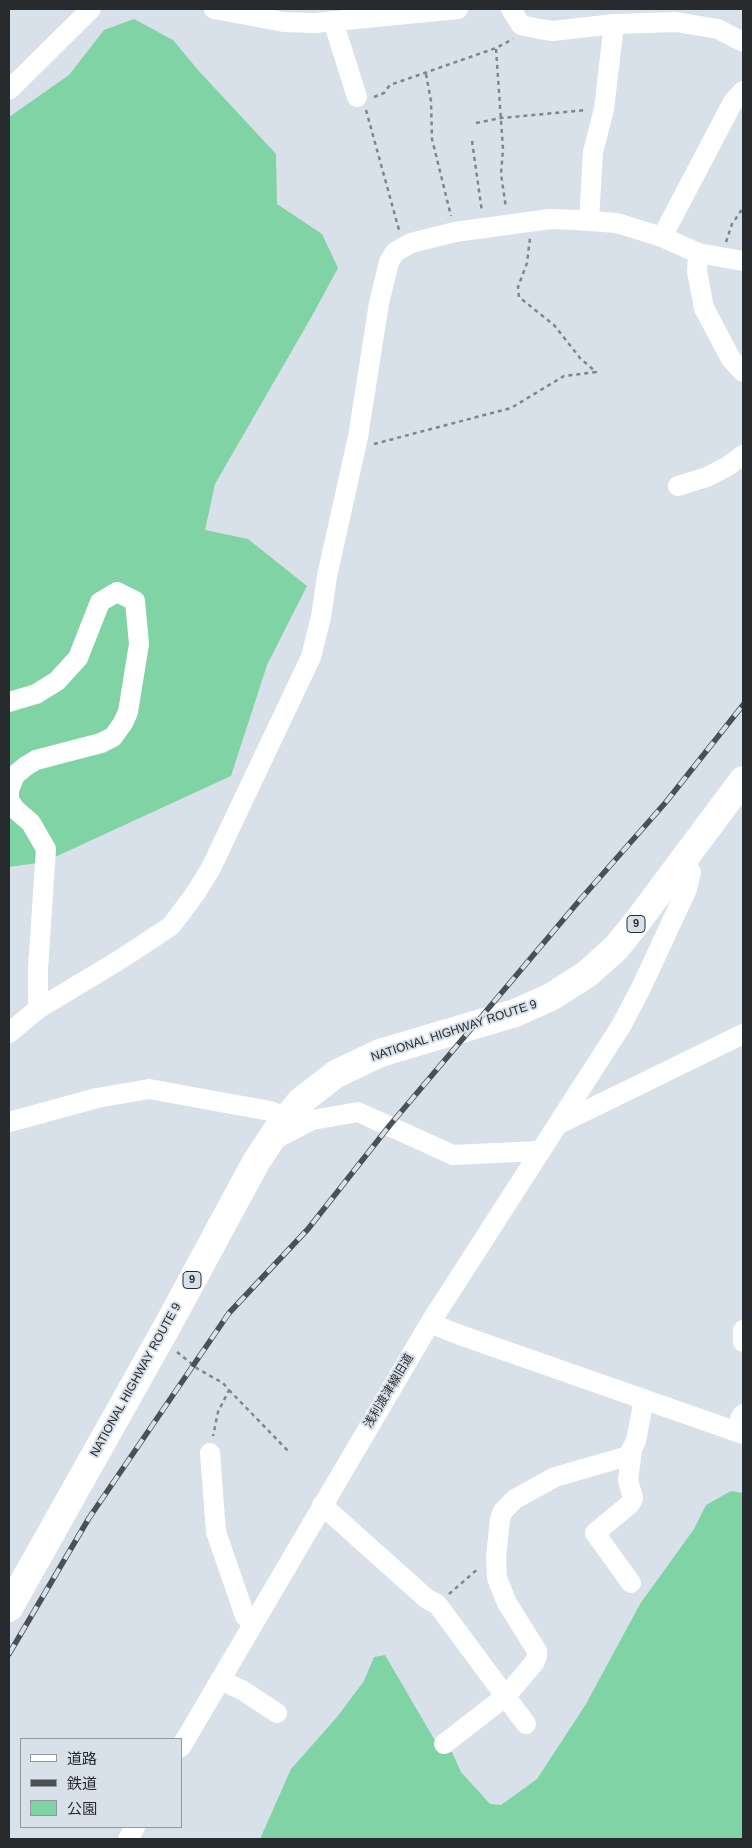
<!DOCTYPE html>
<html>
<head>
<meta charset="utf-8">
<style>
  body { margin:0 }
  #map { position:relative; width:752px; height:1848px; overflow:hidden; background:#d8e1e9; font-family:Arial,"Noto Sans JP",sans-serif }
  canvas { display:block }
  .frame { position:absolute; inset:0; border:10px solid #282b2e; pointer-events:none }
  .legend { position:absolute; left:20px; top:1738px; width:162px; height:90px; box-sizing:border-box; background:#d8e1e9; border:1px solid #92989e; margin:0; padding:6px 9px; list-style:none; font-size:15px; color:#282b2e }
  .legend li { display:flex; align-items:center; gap:10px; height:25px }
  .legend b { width:25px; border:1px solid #92989e }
</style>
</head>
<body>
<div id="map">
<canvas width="752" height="1848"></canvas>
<div class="frame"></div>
<ul class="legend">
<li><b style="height:6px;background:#fff"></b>道路</li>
<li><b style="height:6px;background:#4b5054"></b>鉄道</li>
<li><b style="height:14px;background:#7fd3a4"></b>公園</li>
</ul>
</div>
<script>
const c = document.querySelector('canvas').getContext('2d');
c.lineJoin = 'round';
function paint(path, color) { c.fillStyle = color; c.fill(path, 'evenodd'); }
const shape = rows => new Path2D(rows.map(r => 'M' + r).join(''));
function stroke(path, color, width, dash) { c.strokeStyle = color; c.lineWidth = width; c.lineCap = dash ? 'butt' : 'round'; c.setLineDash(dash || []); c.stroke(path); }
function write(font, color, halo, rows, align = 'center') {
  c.font = font + ' Arial,"Noto Sans JP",sans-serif'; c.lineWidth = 4; c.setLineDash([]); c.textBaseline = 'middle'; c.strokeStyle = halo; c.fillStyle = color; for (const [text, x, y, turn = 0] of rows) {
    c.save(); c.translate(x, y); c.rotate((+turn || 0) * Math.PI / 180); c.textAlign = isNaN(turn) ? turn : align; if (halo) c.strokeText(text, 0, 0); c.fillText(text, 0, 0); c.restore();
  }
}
paint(shape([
  [134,19,173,40,198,70,276,154,277,204,322,234,338,268,312,316,215,484,205,530,248,539,307,586,267,665,231,776,44,862,9,867,9,117,69,75,104,30],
  [731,1491,743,1493,743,1839,260,1839,291,1769,337,1717,364,1681,374,1657,385,1655,437,1744,442,1749,452,1752,461,1772,490,1804,501,1805,537,1779,586,1704,640,1604,694,1529,706,1505]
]), '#7fd3a4');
stroke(shape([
  [496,49,503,149,501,174,506,208],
  [426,74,431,101,432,139,451,216],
  [374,97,384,93,390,85,496,48,513,39],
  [366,110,399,230],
  [476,123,501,118,586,110],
  [472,141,482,212],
  [726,242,732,224,743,208],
  [374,444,511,408,564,376,596,372,580,358,554,325,519,297,518,287,527,263,530,238],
  [177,1352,198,1369,223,1383,229,1390,218,1412,213,1436],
  [229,1390,289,1452],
  [449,1594,479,1568]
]), '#7f858a', 2.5, [4, 4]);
stroke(shape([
  [214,9,284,22,315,23,458,9],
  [511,9,521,25,539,29,553,31,614,24,676,22,718,29,743,42],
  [333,21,357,97],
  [9,90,91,9],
  [589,220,593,152,604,109,614,24],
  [662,237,733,102,743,91],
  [698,253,697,271,704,308,731,359,743,372],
  [678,486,707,477,728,466,743,455],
  [9,702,36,694,57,681,78,658,100,602,117,592,135,601,139,644,128,712,123,723,113,737,101,743,36,760,26,766,15,775,9,790,9,800,15,809,31,823,46,849,38,969,38,1009],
  [9,1033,38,1009,121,959,171,926,195,894,211,868,311,657,321,617,327,576,358,437,379,303,389,262,395,252,411,243,455,232,550,219,576,220,617,223,662,237,698,253,743,261],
  [9,1122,97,1098,149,1089,270,1111,286,1118],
  [557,1125,743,1034],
  [273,1140,312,1120,358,1112,453,1155,538,1151],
  [430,1323,460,1335,743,1434],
  [743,1330,743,1342],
  [740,1419,743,1414],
  [210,1453,216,1532,245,1616,252,1624],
  [322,1505,427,1599,437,1604,526,1724],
  [631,1583,595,1533,630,1504,633,1498,628,1480,632,1451],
  [220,1680,242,1690,277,1713],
  [444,1744,506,1696,534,1663,537,1656,537,1651,507,1603,497,1578,496,1557,500,1519,503,1511,515,1499,555,1477,628,1456,636,1441,644,1399],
  [181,1747,430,1323,621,1026,641,988,687,889,691,872,683,863],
  [128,1839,135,1827]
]), '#fff', 20);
stroke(shape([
  [9,1608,169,1323,256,1162,277,1130,301,1101,336,1074,380,1053,515,1013,551,997,587,974,616,948,637,922,743,780]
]), '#fff', 28);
const rail = shape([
  [9,1654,89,1518,229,1313,308,1229,390,1125,579,901,666,802,743,705]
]);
stroke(rail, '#4b5054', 5.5);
stroke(rail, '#d8e1e9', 4, [11]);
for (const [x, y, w] of [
  [636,924,18],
  [192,1280,18]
]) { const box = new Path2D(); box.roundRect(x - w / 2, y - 8.5, w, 17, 4); c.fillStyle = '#d8e1e9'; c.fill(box); stroke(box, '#282b2e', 1); }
write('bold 11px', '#282b2e', null, [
  ["9",636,924],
  ["9",192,1280]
]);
write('12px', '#282b2e', '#d8e1e9', [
  ["NATIONAL HIGHWAY ROUTE 9",454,1031,-18],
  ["NATIONAL HIGHWAY ROUTE 9",136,1380,-61],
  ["浅利渡津線旧道",389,1391,-59]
]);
</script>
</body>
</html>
